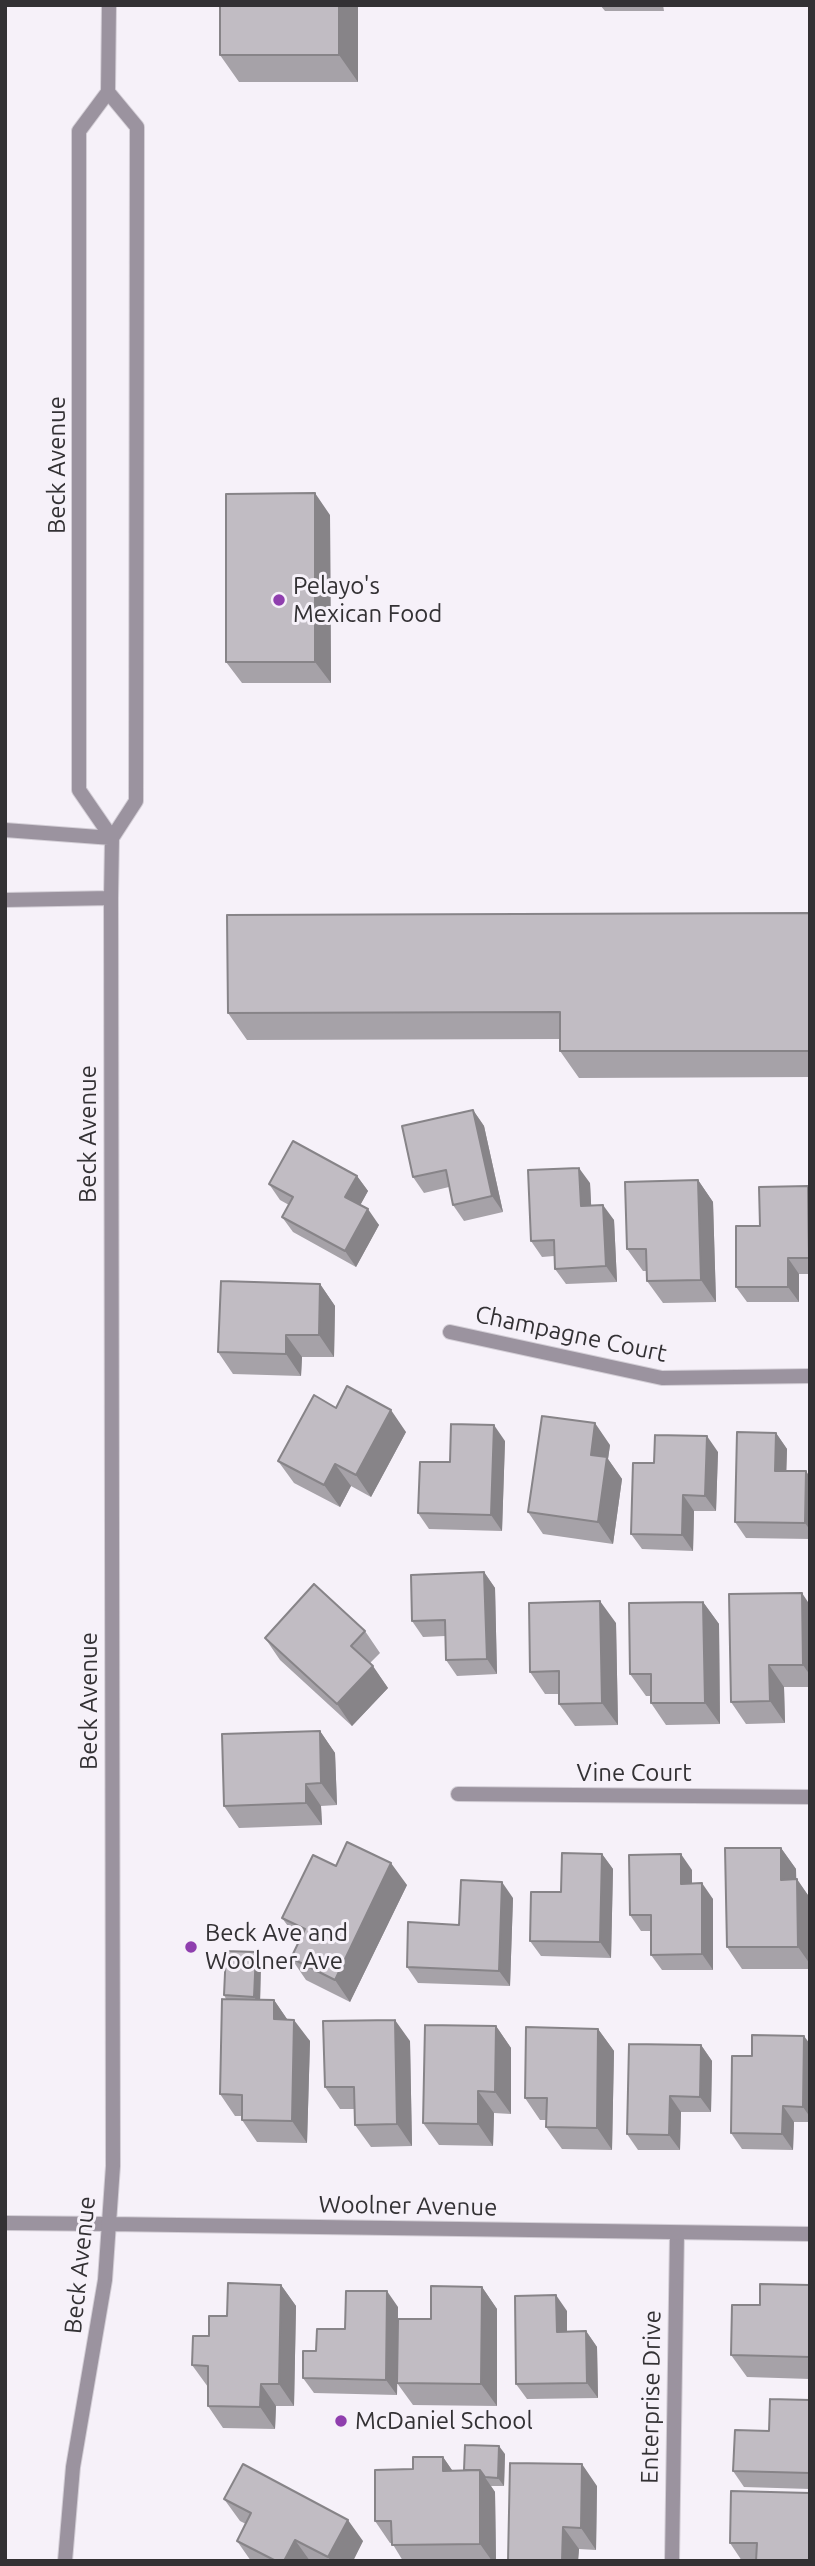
<!DOCTYPE html>
<html>
<head>
<meta charset="utf-8">
<style>
  body { margin:0 }
  #map { position:relative; width:815px; height:2566px; overflow:hidden; background:#f6f1f9; font-family:Ubuntu,sans-serif }
  canvas { display:block }
  .frame { position:absolute; inset:0; border:7px solid #333134; pointer-events:none }
</style>
</head>
<body>
<div id="map">
<canvas width="815" height="2566"></canvas>
<div class="frame"></div>
</div>
<script>
const c = document.querySelector('canvas').getContext('2d');
c.lineJoin = 'round';
const shape = rows => new Path2D(rows.map(r => 'M' + r).join(''));
function stroke(path, color, width, dash) { c.strokeStyle = color; c.lineWidth = width; c.lineCap = dash ? 'butt' : 'round'; c.setLineDash(dash || []); c.stroke(path); }
function paint(path, color) { c.fillStyle = color; c.fill(path, 'evenodd'); }
function write(font, color, halo, rows, align = 'center') {
  c.font = font + ' Ubuntu,sans-serif'; c.lineWidth = 6; c.setLineDash([]); c.textBaseline = 'middle'; c.strokeStyle = halo; c.fillStyle = color; for (const [text, x, y, turn = 0] of rows) {
    c.save(); c.translate(x, y); c.rotate((+turn || 0) * Math.PI / 180); c.textAlign = isNaN(turn) ? turn : align; if (halo) c.strokeText(text, 0, 0); c.fillText(text, 0, 0); c.restore();
  }
}
const minor = shape([
  [450,1332,662,1378,810,1376],
  [458,1794,810,1797],
  [5,2223,108,2224],
  [672,2561,677,2233]
]);
const tertiary = shape([
  [109,5,108,92,79,131,79,790,112,838],
  [5,830,112,838],
  [5,900,111,898],
  [108,2224,810,2234],
  [65,2561,73,2467,105,2280,113,2166,111,898,112,838,136,801,137,127,108,92]
]);
stroke(minor, '#d3ced6', 16);
stroke(tertiary, '#d3ced6', 16);
stroke(minor, '#9b939f', 14);
stroke(tertiary, '#9b939f', 14);
paint(shape([
  [358,5,358,82,239,82,220,55],
  [600,5,663,5,664,11,605,11],
  [330,515,331,683,242,683,226,662],
  [810,913,810,1077,579,1078,560,1051,560,1039,247,1040,228,1013],
  [473,1110,484,1126,503,1212,464,1221,453,1205,449,1187,424,1193,413,1177],
  [357,1176,368,1191,360,1205,379,1225,356,1267,293,1232,282,1217,289,1205,280,1200,269,1184],
  [698,1180,713,1202,716,1302,663,1303,647,1281,647,1271,643,1271,627,1249],
  [590,1183,591,1205,614,1220,617,1282,566,1284,555,1269,554,1256,542,1257,531,1241],
  [810,1188,810,1274,799,1274,799,1302,747,1302,736,1287,760,1226],
  [320,1284,335,1306,334,1357,302,1357,301,1376,233,1374,218,1352],
  [336,1408,406,1432,371,1497,351,1486,340,1507,294,1483,278,1461],
  [776,1433,787,1449,786,1471,810,1477,810,1539,746,1538,735,1522],
  [505,1441,502,1531,429,1529,418,1513,450,1462],
  [610,1445,608,1459,622,1479,613,1544,543,1534,528,1512],
  [718,1452,716,1511,694,1511,693,1551,642,1549,631,1534,654,1463],
  [484,1572,495,1588,497,1674,457,1676,446,1660,445,1636,423,1637,412,1621],
  [703,1602,719,1624,720,1724,666,1725,651,1703,651,1696,646,1696,630,1674],
  [810,1605,810,1687,784,1687,785,1723,746,1724,731,1702],
  [616,1623,618,1725,575,1726,559,1704,559,1694,545,1694,530,1672],
  [365,1631,380,1653,370,1663,388,1688,352,1726,280,1660,265,1638],
  [320,1731,335,1753,337,1805,321,1806,322,1825,239,1828,224,1806],
  [781,1848,796,1869,796,1879,810,1898,810,1969,742,1969,727,1947],
  [602,1854,613,1869,611,1958,541,1956,530,1941,561,1892],
  [336,1866,407,1885,350,2002,306,1980,291,1958,299,1941,282,1918],
  [692,1870,692,1884,713,1899,713,1970,662,1970,651,1955,651,1931,641,1931,630,1915],
  [513,1898,510,1986,418,1983,407,1967,459,1925],
  [256,1952,261,1961,260,2000,274,2000,287,2019,310,2041,307,2143,257,2142,242,2120,242,2116,235,2116,220,2094,226,1999,224,1995],
  [496,2026,511,2048,511,2114,494,2113,493,2146,439,2145,423,2123],
  [598,2029,614,2051,612,2150,562,2149,546,2127,546,2120,540,2120,525,2098],
  [410,2041,412,2146,371,2147,355,2125,355,2109,340,2109,325,2087],
  [810,2044,810,2122,794,2122,793,2150,742,2149,731,2133,752,2056],
  [701,2045,712,2061,711,2112,681,2112,680,2150,638,2150,627,2134],
  [281,2285,296,2306,294,2406,276,2406,275,2429,223,2428,208,2406,208,2387,192,2365,209,2336,227,2316],
  [810,2285,810,2379,747,2377,731,2355,760,2305],
  [482,2287,497,2309,497,2406,413,2405,397,2383,398,2341,397,2395,314,2393,303,2378,345,2329,398,2307,398,2319,431,2319],
  [567,2311,567,2332,586,2331,597,2347,598,2398,527,2399,516,2384],
  [810,2400,810,2489,744,2487,733,2471,769,2431],
  [505,2454,504,2486,491,2486,495,2492,496,2561,403,2561,392,2543,390,2543,375,2521,413,2469,443,2457,452,2470,464,2470],
  [597,2486,596,2550,579,2549,578,2561,508,2561],
  [810,2493,810,2561,742,2561,730,2543],
  [224,2499,363,2541,353,2561,251,2561,237,2541,246,2524,240,2521]
]), '#a6a2a8');
paint(shape([
  [339,5,358,5,358,82,339,55],
  [315,493,330,515,331,683,315,662],
  [473,1110,484,1126,503,1212,492,1196],
  [579,1168,590,1183,592,1221,581,1206],
  [357,1176,368,1191,356,1213,345,1197],
  [698,1180,713,1202,716,1302,701,1280],
  [808,1186,810,1188,810,1258,809,1258],
  [603,1205,614,1220,617,1282,606,1266],
  [368,1209,379,1225,356,1267,345,1251],
  [788,1258,799,1274,799,1302,788,1287],
  [320,1284,335,1306,334,1357,319,1335],
  [286,1335,302,1357,301,1376,286,1354],
  [391,1410,406,1432,371,1497,356,1475],
  [595,1423,610,1445,608,1459,622,1479,613,1544,598,1522,591,1455],
  [494,1425,505,1441,502,1531,491,1515],
  [776,1433,787,1449,786,1486,775,1471],
  [707,1436,718,1452,716,1511,705,1496],
  [335,1464,351,1486,340,1507,324,1485],
  [806,1471,810,1477,810,1530,805,1523],
  [683,1495,694,1511,693,1551,682,1535],
  [484,1572,495,1588,497,1674,487,1659],
  [802,1593,810,1605,810,1675,803,1665],
  [600,1601,616,1623,618,1725,602,1703],
  [703,1602,719,1624,720,1724,705,1703],
  [769,1665,784,1687,785,1723,770,1701],
  [373,1666,388,1688,352,1726,337,1704],
  [320,1731,335,1753,337,1805,321,1783],
  [306,1784,321,1806,322,1825,306,1803],
  [781,1848,796,1869,797,1902,781,1880],
  [602,1854,613,1869,611,1958,600,1942],
  [681,1854,692,1870,692,1899,681,1884],
  [391,1863,407,1885,350,2002,335,1980],
  [797,1879,810,1898,810,1964,798,1947],
  [502,1882,513,1898,510,1986,499,1971],
  [702,1883,713,1899,713,1970,702,1954],
  [256,1952,261,1961,260,2005,254,1997],
  [274,2000,289,2022,274,2019],
  [294,2020,310,2041,307,2143,292,2121],
  [395,2020,410,2041,412,2146,397,2124],
  [496,2026,511,2048,511,2114,495,2092],
  [598,2029,614,2051,612,2150,597,2128],
  [804,2036,810,2044,810,2117,803,2107],
  [701,2045,712,2061,711,2112,700,2097],
  [478,2091,494,2113,493,2146,478,2124],
  [670,2096,681,2112,680,2150,669,2135],
  [783,2106,794,2122,793,2150,782,2134],
  [281,2285,296,2306,294,2406,279,2384],
  [482,2287,497,2309,497,2406,481,2384],
  [387,2291,398,2307,397,2395,386,2380],
  [556,2295,567,2311,567,2347,557,2332],
  [586,2331,597,2347,598,2398,587,2383],
  [261,2384,276,2406,275,2429,260,2407],
  [499,2446,505,2454,504,2486,498,2478],
  [443,2457,458,2479,443,2471],
  [582,2464,597,2486,596,2550,581,2528],
  [480,2470,495,2492,496,2561,492,2561,480,2544],
  [348,2520,363,2541,353,2561,331,2561,328,2557],
  [563,2527,579,2549,578,2561,562,2561],
  [295,2540,310,2561,284,2561]
]), '#878488');
const building = shape([
  [220,5,339,5,339,55,220,55,220,5],
  [315,493,315,662,226,662,226,494,315,493],
  [810,913,810,1051,560,1051,560,1012,228,1013,227,915,810,913],
  [473,1110,492,1196,453,1205,446,1170,413,1177,402,1126,473,1110],
  [293,1141,357,1176,345,1197,368,1209,345,1251,282,1217,293,1197,269,1184,293,1141],
  [579,1168,581,1206,603,1205,606,1266,555,1269,554,1240,531,1241,528,1170,579,1168],
  [698,1180,701,1280,647,1281,646,1249,627,1249,625,1182,698,1180],
  [808,1186,809,1258,788,1258,788,1287,736,1287,736,1226,760,1226,759,1187,808,1186],
  [221,1281,320,1284,319,1335,286,1335,286,1354,218,1352,221,1281],
  [347,1386,391,1410,356,1475,335,1464,324,1485,278,1461,314,1395,336,1408,347,1386],
  [542,1416,595,1423,591,1455,607,1457,598,1522,528,1512,542,1416],
  [451,1424,494,1425,491,1515,418,1513,420,1462,450,1462,451,1424],
  [737,1432,776,1433,775,1471,806,1471,805,1523,735,1522,737,1432],
  [655,1435,707,1436,705,1496,683,1495,682,1535,631,1534,633,1463,654,1463,655,1435],
  [484,1572,487,1659,446,1660,445,1620,412,1621,411,1575,484,1572],
  [314,1584,365,1631,351,1646,373,1666,337,1704,265,1638,314,1584],
  [802,1593,803,1665,769,1665,770,1701,731,1702,729,1594,802,1593],
  [600,1601,602,1703,559,1704,559,1671,530,1672,529,1603,600,1601],
  [703,1602,705,1703,651,1703,651,1674,630,1674,629,1603,703,1602],
  [320,1731,321,1783,306,1784,306,1803,224,1806,222,1734,320,1731],
  [347,1842,391,1863,335,1980,291,1958,305,1929,282,1918,313,1855,336,1866,347,1842],
  [725,1848,781,1848,781,1880,797,1879,798,1947,727,1947,725,1848],
  [562,1853,602,1854,600,1942,530,1941,531,1892,561,1892,562,1853],
  [681,1854,681,1884,702,1883,702,1954,651,1955,651,1915,630,1915,629,1855,681,1854],
  [461,1880,502,1882,499,1971,407,1967,408,1922,459,1925,461,1880],
  [226,1951,256,1952,254,1997,224,1995,226,1951],
  [222,1999,274,2000,274,2019,294,2020,292,2121,242,2120,242,2095,220,2094,222,1999],
  [395,2020,397,2124,355,2125,354,2087,325,2087,323,2021,395,2020],
  [425,2025,496,2026,495,2092,478,2091,478,2124,423,2123,425,2025],
  [526,2027,598,2029,597,2128,546,2127,547,2098,525,2098,526,2027],
  [752,2035,804,2036,803,2107,783,2106,782,2134,731,2133,732,2056,752,2056,752,2035],
  [629,2044,701,2045,700,2097,670,2096,669,2135,627,2134,629,2044],
  [228,2283,281,2285,279,2384,261,2384,260,2407,208,2406,208,2366,192,2365,193,2336,209,2336,209,2316,227,2316,228,2283],
  [760,2284,810,2285,810,2357,731,2355,732,2305,760,2305,760,2284],
  [431,2286,482,2287,481,2384,397,2383,398,2319,431,2319,431,2286],
  [346,2291,387,2291,386,2380,303,2378,303,2351,316,2351,317,2329,345,2329,346,2291],
  [556,2295,557,2332,586,2331,587,2383,516,2384,515,2296,556,2295],
  [770,2399,810,2400,810,2473,733,2471,735,2430,769,2431,770,2399],
  [465,2445,499,2446,498,2478,485,2477,480,2470,464,2470,465,2445],
  [413,2457,443,2457,443,2471,480,2470,480,2544,392,2545,391,2521,375,2521,375,2470,413,2469,413,2457],
  [510,2463,582,2464,581,2528,563,2527,562,2561,508,2561,510,2463],
  [243,2464,348,2520,328,2557,295,2540,284,2561,276,2561,237,2541,251,2513,224,2499,243,2464],
  [731,2491,810,2493,810,2561,756,2561,757,2543,730,2543,731,2491]
]);
paint(building, '#c1bcc3');
stroke(building, '#878488', 2);
for (const [x, y, r, color] of [
  [279,600,7,"#8f3eae"],
  [191,1947,7,"#8f3eae"],
  [341,2421,7,"#8f3eae"]
]) { const dot = new Path2D(); dot.arc(x, y, r, 0, 2 * Math.PI); c.fillStyle = color; c.fill(dot); stroke(dot, '#f6f1f9', 2.5); }
write('24px', '#333134', '#f6f1f9', [
  ["Beck Avenue",57,465,-90],
  ["Beck Avenue",88,1134,-90],
  ["Champagne Court",571,1334,12],
  ["Beck Avenue",89,1701,-90],
  ["Vine Court",634,1773],
  ["Woolner Avenue",408,2206,1],
  ["Beck Avenue",80,2265,-84],
  ["Enterprise Drive",651,2397,-89]
]);
write('24px', '#333134', '#f6f1f9', [
  ["Pelayo's",293,586],
  ["Mexican Food",293,614],
  ["Beck Ave and",205,1933],
  ["Woolner Ave",205,1961],
  ["McDaniel School",355,2421]
], 'left');
</script>
</body>
</html>
